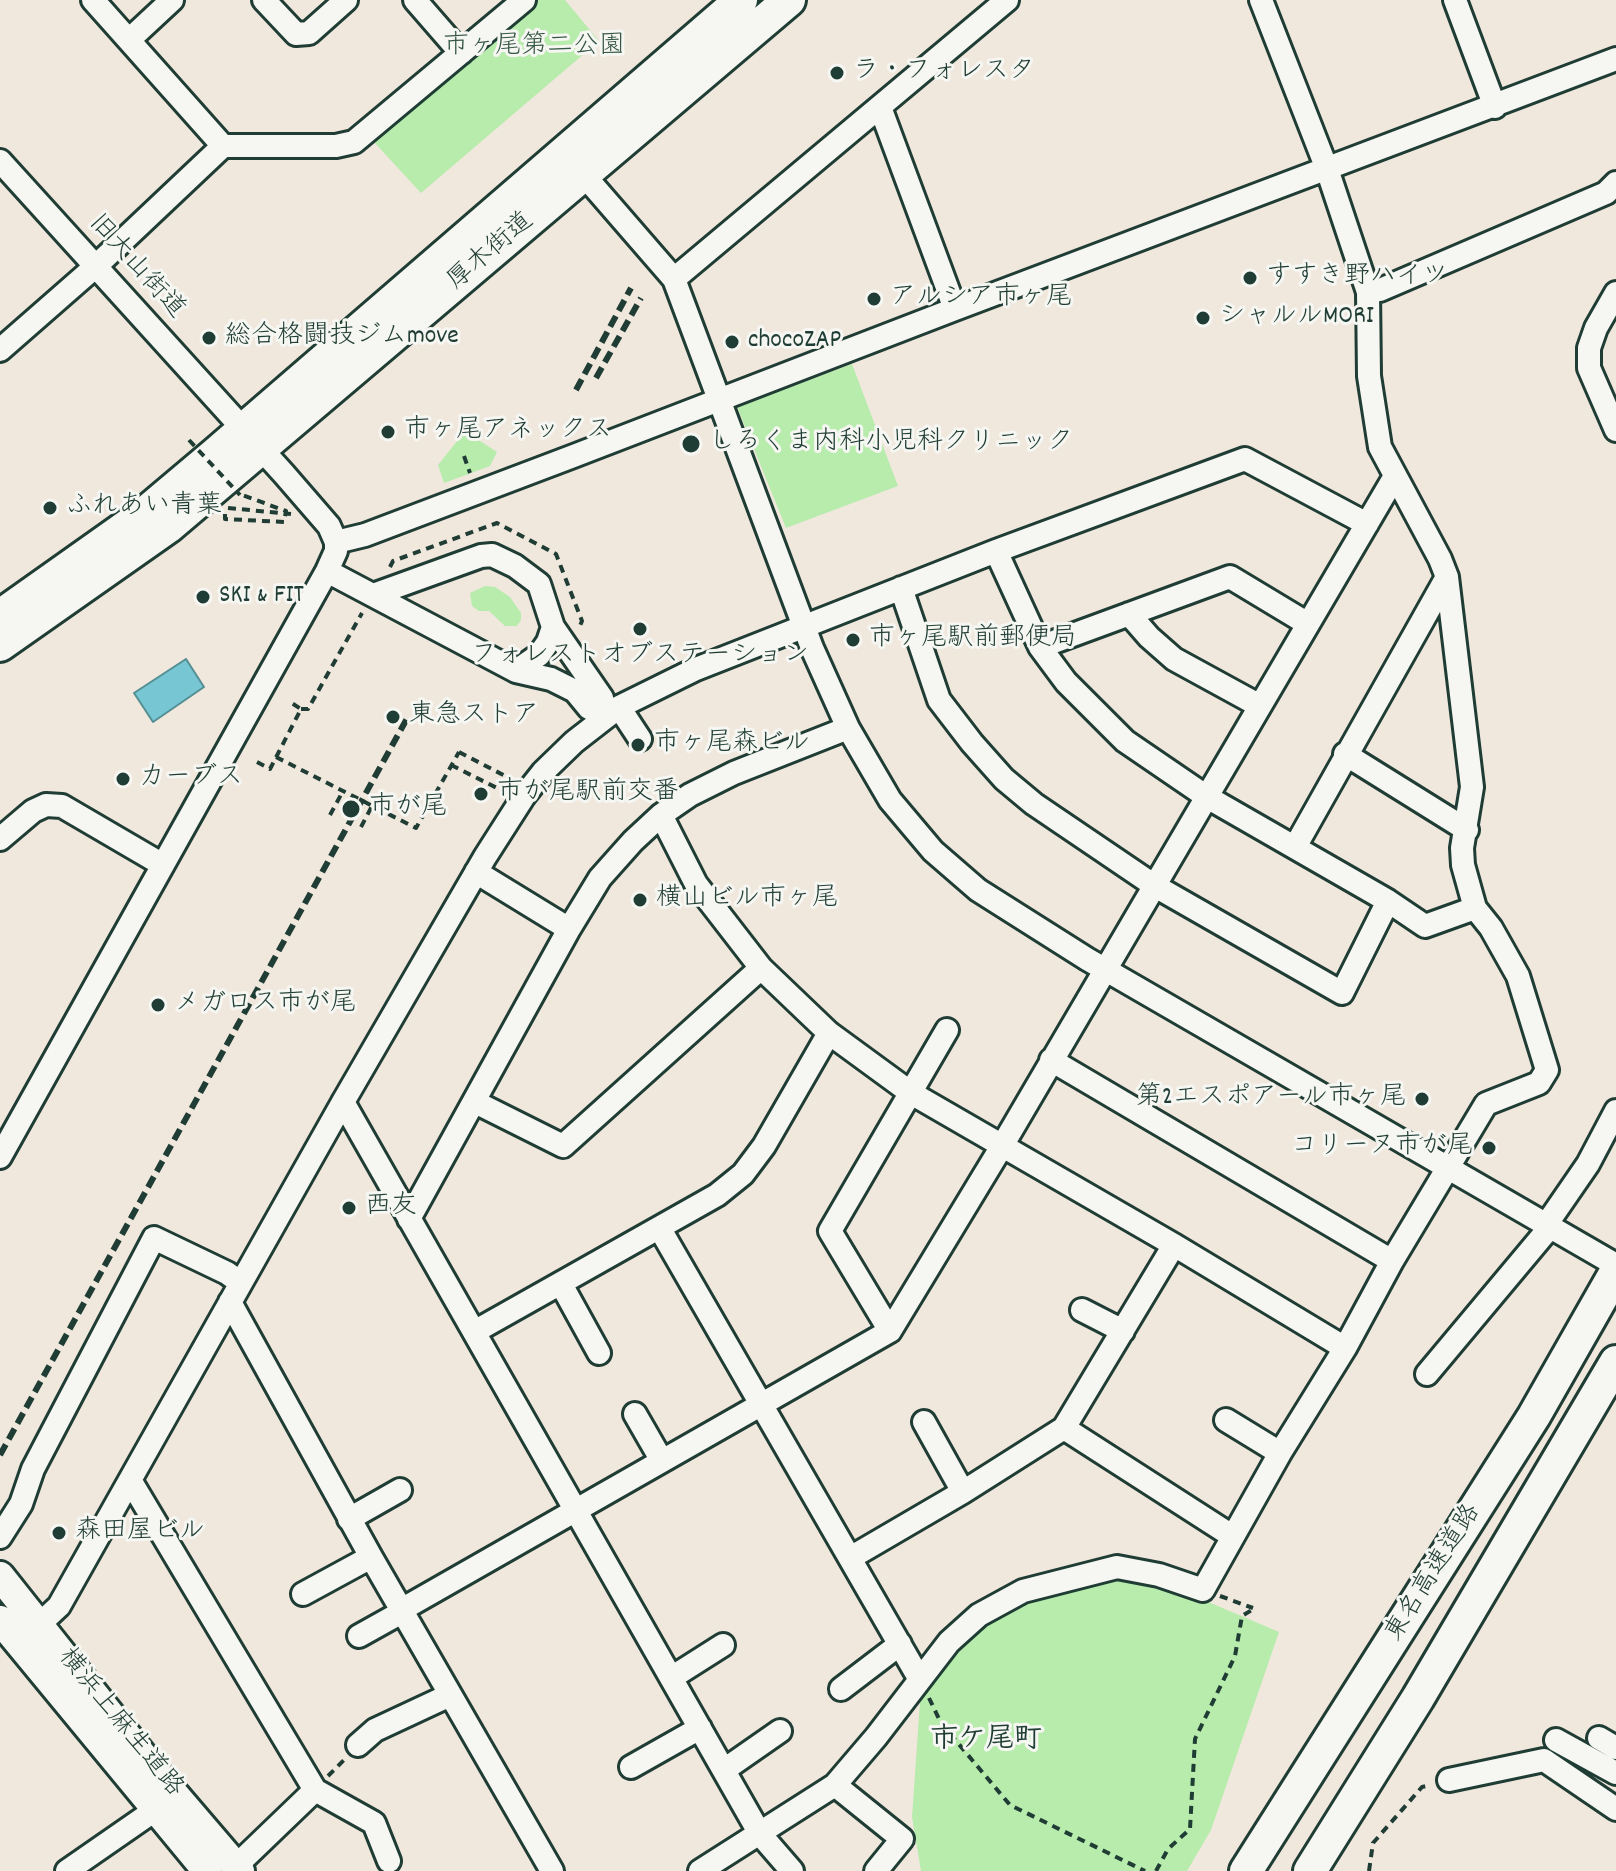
<!DOCTYPE html>
<html>
<head>
<meta charset="utf-8">
<style>
  body { margin:0 }
  canvas { display:block; background:#f0e7dd }
</style>
</head>
<body>
<canvas width="1616" height="1871"></canvas>
<script>
const c = document.querySelector('canvas').getContext('2d');
c.lineJoin = 'round';
function paint(path, color) { c.fillStyle = color; c.fill(path, 'evenodd'); }
const shape = rows => new Path2D(rows.map(r => 'M' + r).join(''));
function stroke(path, color, width, dash) { c.strokeStyle = color; c.lineWidth = width; c.lineCap = dash ? 'butt' : 'round'; c.setLineDash(dash || []); c.stroke(path); }
function write(font, color, halo, rows, align = 'center') {
  c.font = font + ' Dekko,"Klee One",sans-serif'; c.lineWidth = 6; c.setLineDash([]); c.textBaseline = 'middle'; c.strokeStyle = halo; c.fillStyle = color; for (const [text, x, y, turn = 0] of rows) {
    c.save(); c.translate(x, y); c.rotate((+turn || 0) * Math.PI / 180); c.textAlign = isNaN(turn) ? turn : align; if (halo) c.strokeText(text, 0, 0); c.fillText(text, 0, 0); c.restore();
  }
}
paint(shape([
  [534,0,565,0,599,41,421,193,373,141],
  [852,364,898,486,786,528,737,407],
  [465,431,497,452,490,466,444,483,438,465],
  [485,586,495,587,510,597,521,613,521,620,517,626,505,626,489,611,479,611,472,606,470,593],
  [1121,1579,1166,1584,1279,1632,1211,1830,1187,1871,921,1871,912,1817,921,1687,986,1619,1042,1595]
]), '#b8ecad');
const water = shape([
  [186,659,204,687,153,722,134,693,186,659]
]);
paint(water, '#77c6d3');
stroke(water, '#548f93', 2);
const minor = shape([
  [93,0,223,146],
  [264,0,296,34,309,33,346,0],
  [415,0,461,53],
  [1455,0,1495,107],
  [129,40,172,0],
  [880,107,955,309],
  [0,161,284,474,329,526,336,542,336,551,327,571,0,1157],
  [583,174,674,279,812,648,848,728,890,800,933,851,978,890,1087,959,1616,1265],
  [674,279,1007,0],
  [1368,292,1380,290,1606,193,1616,183],
  [1616,293,1596,328,1589,348,1589,368,1616,430],
  [0,350,96,266,223,146,336,146,354,142,524,0],
  [336,542,365,535,571,457,955,309,1616,59],
  [996,551,1040,647,1066,682,1125,741,1207,797,1388,901,1425,926,1475,908],
  [327,571,516,671,551,679,575,691,589,708,605,717],
  [901,588,939,700,972,743,1004,779,1034,804,1155,886,1342,993,1388,901],
  [373,595,481,556,492,555,515,566,539,584,553,627,602,698,605,717],
  [1129,614,1149,637,1174,659,1260,706],
  [1040,647,1230,577,1308,624],
  [516,671,539,655,548,642,553,627],
  [619,707,640,739],
  [1345,754,1467,830],
  [661,815,696,884,761,968,829,1033,911,1093,1174,1245,1345,1348],
  [0,839,33,811,46,805,62,806,163,865],
  [1295,847,1447,577],
  [476,872,569,929],
  [1051,1060,1392,1261],
  [343,1102,760,1834,792,1871],
  [475,1102,563,1146,761,968],
  [409,1219,569,929,600,878,633,841,661,815,690,795,734,773,848,728],
  [1546,1225,1588,1164,1616,1111],
  [660,1229,919,1678],
  [561,1284,599,1353],
  [230,1302,371,1557,552,1871],
  [1082,1310,1123,1331],
  [890,1331,830,1231,947,1030],
  [474,1332,717,1195,743,1174,764,1146,829,1033],
  [1427,1374,1550,1227],
  [635,1414,662,1461],
  [1226,1420,1280,1453],
  [924,1422,963,1492],
  [1064,1428,1232,1536],
  [130,1480,315,1790,236,1866],
  [349,1519,400,1490],
  [0,1537,21,1504,33,1469,154,1238,227,1273,241,1283],
  [850,1558,963,1492,1064,1428,1174,1245],
  [303,1594,371,1557],
  [401,1610,890,1331,1002,1146,1395,476],
  [29,1634,59,1606,343,1102,485,857,524,796,543,772,574,742,619,707,696,669,996,551,1245,459,1367,524],
  [359,1636,402,1612],
  [671,1678,723,1645],
  [841,1689,900,1644],
  [1599,1738,1616,1748],
  [1556,1740,1616,1773],
  [358,1745,375,1730,450,1695],
  [631,1767,700,1728],
  [724,1770,780,1731],
  [1449,1780,1544,1760,1616,1809],
  [835,1785,902,1839,876,1871],
  [315,1790,374,1823,389,1861],
  [67,1871,155,1810],
  [700,1871,835,1785,876,1737,949,1642,979,1615,1023,1591,1117,1567,1159,1575,1203,1590,1280,1453,1345,1348,1392,1261,1486,1104,1539,1083,1547,1070,1518,976,1491,928,1475,908,1463,865,1462,848,1472,787,1447,577,1440,559,1380,447,1369,376,1368,292,1327,169,1261,0]
]);
const major = shape([
  [0,1576,157,1774,240,1871],
  [0,1620,207,1871]
]);
const highway = shape([
  [0,616,144,514,214,455,741,0],
  [0,645,168,527,789,0],
  [1246,1871,1534,1416,1616,1272],
  [1310,1871,1418,1698,1616,1362]
]);
stroke(minor, '#1f3d34', 28);
stroke(major, '#1f3d34', 34);
stroke(highway, '#1f3d34', 38);
stroke(shape([
  [464,456,470,473],
  [228,508,291,514],
  [225,514,225,519,284,522,286,511,242,495],
  [390,567,393,561,497,523,556,554,582,621,579,628],
  [301,709,308,709,362,613],
  [459,752,511,779],
  [257,762,270,769,301,709,290,702],
  [451,765,503,791],
  [330,815,343,791],
  [361,827,372,806],
  [1220,1596,1253,1608],
  [929,1698,941,1723,1010,1805,1145,1871],
  [328,1776,344,1760],
  [1156,1871,1168,1849,1190,1829,1195,1739,1235,1656,1242,1616,1255,1608],
  [1369,1871,1373,1843,1422,1787,1431,1785]
]), '#1f3d34', 4, [8, 6]);
stroke(minor, '#f6f6f2', 22);
stroke(major, '#f6f6f2', 28);
stroke(highway, '#f6f6f2', 32);
stroke(shape([
  [596,378,641,298],
  [576,390,631,288],
  [0,1455,409,715]
]), '#1f3d34', 6, [12, 6]);
stroke(shape([
  [189,440,240,495],
  [276,757,416,828,459,752]
]), '#1f3d34', 4, [8, 6]);
for (const [x, y, r, color] of [
  [837,73,8,"#1f3d34"],
  [1250,278,8,"#1f3d34"],
  [874,299,8,"#1f3d34"],
  [1203,318,8,"#1f3d34"],
  [209,338,8,"#1f3d34"],
  [732,342,8,"#1f3d34"],
  [388,432,8,"#1f3d34"],
  [691,444,10,"#1f3d34"],
  [50,508,8,"#1f3d34"],
  [203,597,8,"#1f3d34"],
  [640,629,8,"#1f3d34"],
  [853,640,8,"#1f3d34"],
  [393,717,8,"#1f3d34"],
  [638,745,8,"#1f3d34"],
  [123,779,8,"#1f3d34"],
  [481,794,8,"#1f3d34"],
  [351,809,10,"#1f3d34"],
  [640,900,8,"#1f3d34"],
  [158,1005,8,"#1f3d34"],
  [1422,1099,8,"#1f3d34"],
  [1489,1148,8,"#1f3d34"],
  [349,1208,8,"#1f3d34"],
  [59,1533,8,"#1f3d34"]
]) { const dot = new Path2D(); dot.arc(x, y, r, 0, 2 * Math.PI); c.fillStyle = color; c.fill(dot); stroke(dot, '#f6f6f2', 3); }
write('26px', '#365746', '#f6f6f2', [
  ["市ヶ尾第二公園",534,48]
]);
write('26px', '#1f3d34', '#f6f6f2', [
  ["ラ・フォレスタ",853,73],
  ["すすき野ハイツ",1266,278],
  ["アルシア市ヶ尾",890,299],
  ["シャルルMORI",1219,318],
  ["総合格闘技ジムmove",225,338],
  ["chocoZAP",748,342],
  ["市ヶ尾アネックス",404,432],
  ["しろくま内科小児科クリニック",709,444],
  ["ふれあい青葉",66,508],
  ["SKI & FIT",219,597],
  ["市ヶ尾駅前郵便局",869,640],
  ["フォレストオブステーション",640,657,"center"],
  ["東急ストア",409,717],
  ["市ヶ尾森ビル",654,745],
  ["カーブス",139,779],
  ["市が尾駅前交番",497,794],
  ["市が尾",369,809],
  ["横山ビル市ヶ尾",656,900],
  ["メガロス市が尾",174,1005],
  ["第2エスポアール市ヶ尾",1406,1099,"right"],
  ["コリーヌ市が尾",1473,1148,"right"],
  ["西友",365,1208],
  ["森田屋ビル",75,1533]
], 'left');
write('26px', '#1f3d34', '#f6f6f2', [
  ["厚木街道",492,253,-41],
  ["旧大山街道",135,268,48],
  ["東名高速道路",1435,1574,-58],
  ["横浜上麻生道路",119,1724,51]
]);
write('bold 28px', '#1f3d34', '#f6f6f2', [
  ["市ケ尾町",986,1742]
]);
</script>
</body>
</html>
